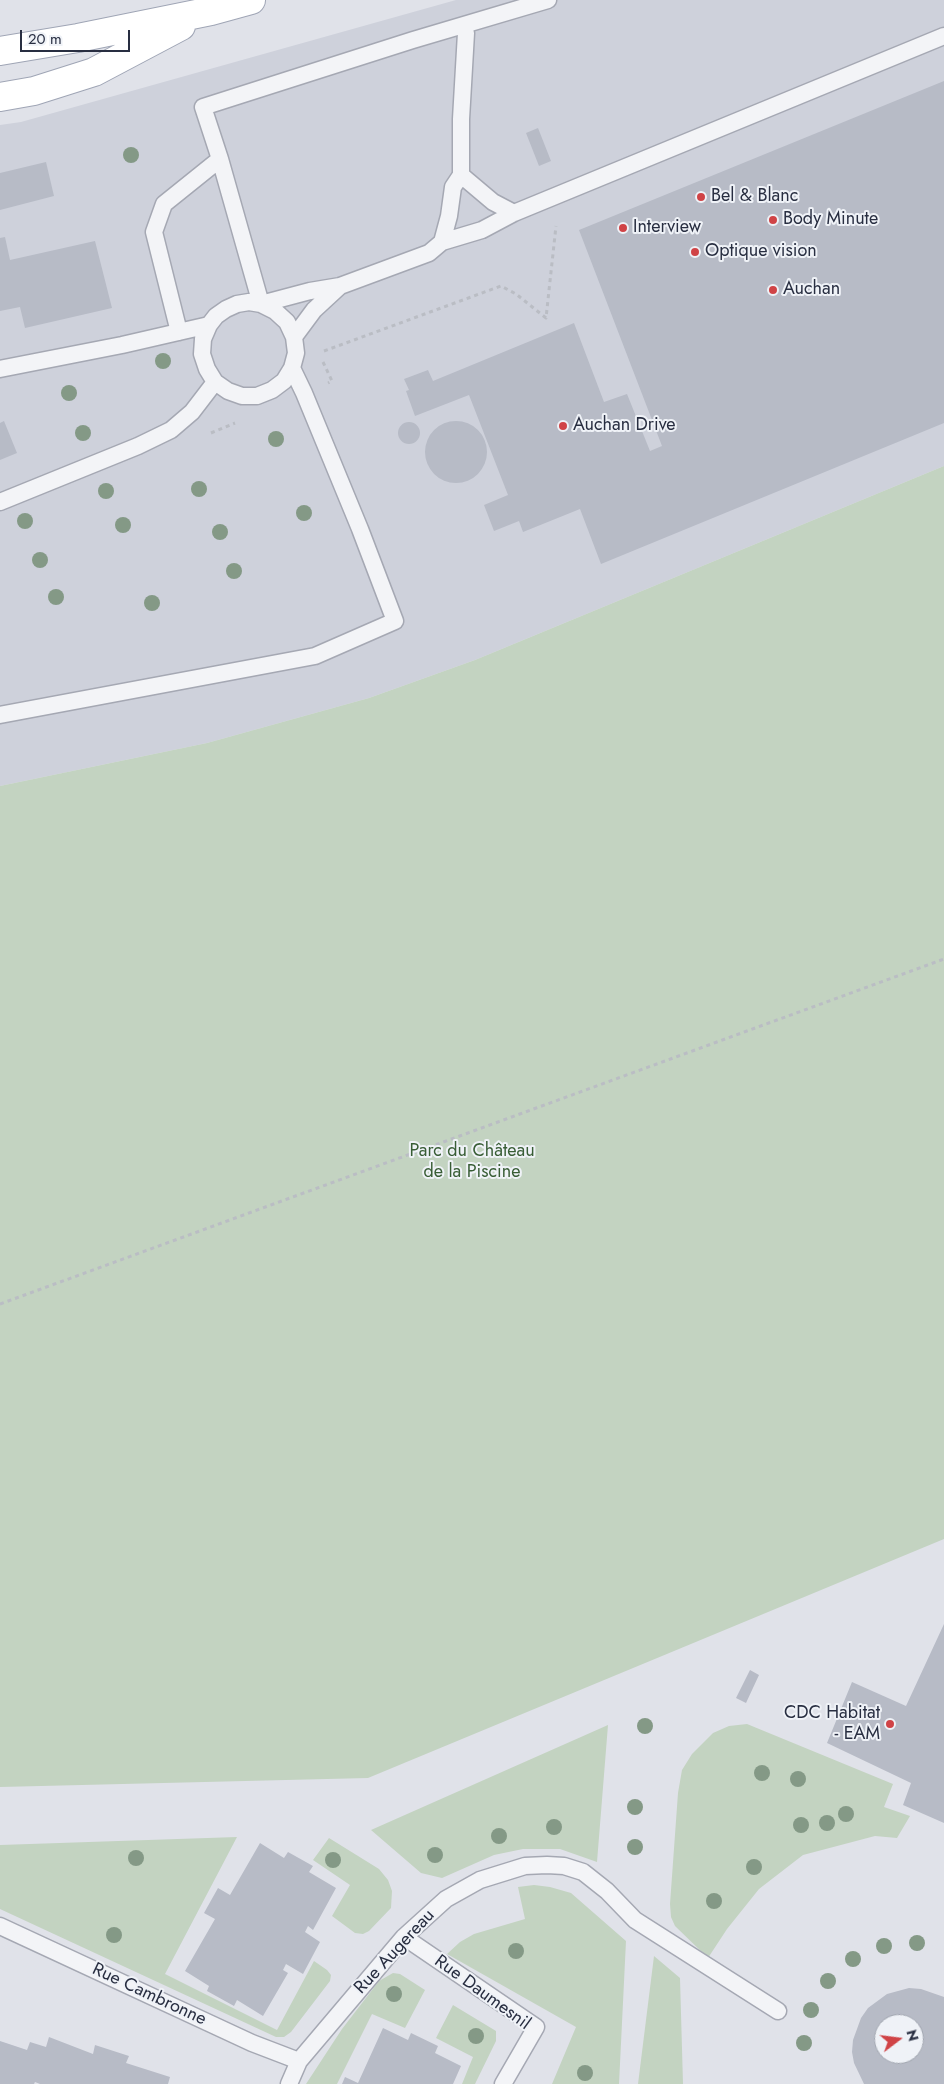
<!DOCTYPE html>
<html>
<head>
<meta charset="utf-8">
<style>
  body { margin:0 }
  #map { position:relative; width:944px; height:2084px; overflow:hidden; background:#e0e2e9; font-family:Jost,sans-serif }
  canvas { display:block }
  .north { position:absolute; left:874px; top:2014px; width:50px; height:50px; box-sizing:border-box; background:#eff2f7; border:1px solid #9fa4ae; border-radius:50%; rotate:75deg; font-size:14px; font-weight:700; line-height:20px; text-align:center; color:#282e41 }
  .north::after { content:''; display:block; margin:auto; width:18px; height:22px; background:#d04346; clip-path:polygon(50% 0,100% 100%,50% 72%,0 100%) }
  .scale { position:absolute; left:20px; top:30px; width:110px; height:22px; box-sizing:border-box; border:2px solid #282e41; border-top:0; padding-left:6px; font-size:15px; line-height:18px; white-space:nowrap; color:#282e41; -webkit-text-stroke:4px #eff2f7; paint-order:stroke }
</style>
</head>
<body>
<div id="map">
<canvas width="944" height="2084"></canvas>
<div class="north">N</div>
<div class="scale">20 m</div>
</div>
<script>
const c = document.querySelector('canvas').getContext('2d');
c.lineJoin = 'round';
function paint(path, color) { c.fillStyle = color; c.fill(path, 'evenodd'); }
const shape = rows => new Path2D(rows.map(r => 'M' + r).join(''));
function stroke(path, color, width, dash) { c.strokeStyle = color; c.lineWidth = width; c.lineCap = dash ? 'butt' : 'round'; c.setLineDash(dash || []); c.stroke(path); }
function write(font, color, halo, rows, align = 'center') {
  c.font = font + ' Jost,sans-serif'; c.lineWidth = 4; c.setLineDash([]); c.textBaseline = 'middle'; c.strokeStyle = halo; c.fillStyle = color; for (const [text, x, y, turn = 0] of rows) {
    c.save(); c.translate(x, y); c.rotate((+turn || 0) * Math.PI / 180); c.textAlign = isNaN(turn) ? turn : align; if (halo) c.strokeText(text, 0, 0); c.fillText(text, 0, 0); c.restore();
  }
}
paint(shape([
  [456,0,944,0,944,466,475,660,369,698,207,743,0,786,0,125,21,122]
]), '#ced1db');
paint(shape([
  [944,466,944,1539,368,1778,0,1787,0,786,207,743,369,698,475,660],
  [747,1724,893,1784,884,1807,910,1816,897,1838,875,1836,803,1855,759,1889,727,1929,708,1958,675,1926,671,1917,670,1904,678,1793,682,1770,692,1754,713,1733,729,1726],
  [608,1725,597,1862,560,1849,523,1849,494,1855,442,1878,421,1873,371,1830],
  [237,1837,165,1974,277,2030,314,1961,327,1970,331,1975,330,1981,291,2032,284,2037,276,2037,0,1909,0,1845],
  [329,1838,379,1869,388,1880,392,1891,391,1908,369,1931,363,1934,355,1933,332,1916,350,1885,313,1860],
  [534,1885,550,1887,571,1893,626,1941,619,2084,552,2084,576,2027,447,1954,460,1942,474,1934,525,1919,518,1887],
  [654,1956,680,1978,683,2084,638,2084],
  [393,1973,400,1974,425,1990,405,2028,372,2014,337,2084,306,2084,342,2029,379,1981],
  [453,2005,496,2031,496,2041,475,2084,462,2084,473,2057,436,2038]
]), '#c3d3c1');
paint(shape([
  [944,81,944,423,601,564,580,509,523,532,519,521,494,531,484,505,508,495,469,395,415,416,406,391,409,390,404,379,428,370,433,381,574,323,604,402,627,394,650,451,662,446,579,230],
  [538,128,551,161,539,166,526,133],
  [46,162,54,196,0,210,0,173],
  [5,237,10,260,95,241,112,308,25,328,20,307,0,311,0,238],
  '425 452a31 31 0 1 1 62 0a31 31 0 1 1-62 0Z',
  [4,421,17,453,0,460,0,423],
  '398 433a11 11 0 1 1 22 0a11 11 0 1 1-22 0Z',
  [944,1624,944,1823,903,1805,911,1783,827,1743,852,1682,906,1706],
  [750,1670,759,1675,746,1703,736,1698],
  [260,1843,284,1858,288,1852,313,1866,309,1872,336,1888,313,1930,308,1926,305,1932,320,1942,303,1974,286,1964,283,1970,288,1973,263,2016,237,2000,234,2006,207,1991,209,1986,185,1971,215,1919,204,1913,218,1888,230,1895],
  [909,1988,921,1989,944,1997,944,2084,864,2084,854,2063,852,2052,853,2040,861,2018,868,2008,887,1994],
  [884,2024,914,2024,914,2054,884,2054],
  [383,2028,408,2040,411,2033,438,2046,435,2053,461,2066,453,2084,342,2084,345,2077,358,2083],
  [49,2037,93,2054,95,2045,129,2056,126,2063,170,2077,168,2084,40,2084,35,2082,34,2084,0,2084,0,2041,27,2050,30,2042,46,2047]
]), '#b7bbc6');
const service = shape([
  [466,33,461,119,461,175,493,202,514,213],
  [220,159,261,304,310,291,340,286,429,253,442,242,482,230,514,213,944,36],
  [442,242,449,216,453,187,461,175],
  [179,332,154,232,164,204,220,159,203,107,413,40,548,0],
  [294,337,287,322,275,311,261,304,249,302,237,304,226,309,216,316,209,325,203,339,202,354,207,369,215,382,228,391,242,396,257,396,272,390,284,381,292,368,296,353,294,337,314,310,340,286],
  [0,369,122,345,209,325],
  [0,502,138,446,171,430,192,412,215,382],
  [0,715,315,656,395,621,360,529,304,393,292,368],
  [0,1926,252,2043,299,2061],
  [404,1937,536,2027,503,2084],
  [289,2084,299,2061,404,1937,446,1899,480,1880,525,1866,547,1865,564,1866,583,1872,607,1891,635,1920,778,2011]
]);
const primary = shape([
  [0,51,78,38,211,11,251,0],
  [0,97,34,91,94,72,181,26]
]);
stroke(service, '#a5a8b3', 19);
stroke(primary, '#9fa5b5', 30);
stroke(shape([
  [324,351,501,286,516,294,546,318,556,226],
  [323,362,332,381,328,383],
  [211,433,235,423],
  [0,1304,944,959]
]), '#babdc4', 3, [4, 4]);
stroke(service, '#f3f4f7', 16);
stroke(primary, '#fff', 28);
c.fillStyle = '#849986';
for (const [x, y] of [
  [131,155],
  [163,361],
  [69,393],
  [83,433],
  [276,439],
  [199,489],
  [106,491],
  [304,513],
  [25,521],
  [123,525],
  [220,532],
  [40,560],
  [234,571],
  [56,597],
  [152,603],
  [645,1726],
  [762,1773],
  [798,1779],
  [635,1807],
  [846,1814],
  [827,1823],
  [801,1825],
  [554,1827],
  [499,1836],
  [635,1847],
  [435,1855],
  [136,1858],
  [333,1860],
  [754,1867],
  [714,1901],
  [114,1935],
  [917,1943],
  [884,1946],
  [516,1951],
  [853,1959],
  [828,1981],
  [394,1994],
  [811,2010],
  [476,2036],
  [804,2043],
  [585,2073]
]) { c.beginPath(); c.arc(x, y, 8, 0, 2 * Math.PI); c.fill(); }
for (const [x, y, r, color] of [
  [701,197,5,"#d04346"],
  [773,220,5,"#d04346"],
  [623,228,5,"#d04346"],
  [695,252,5,"#d04346"],
  [773,290,5,"#d04346"],
  [563,426,5,"#d04346"],
  [890,1724,5,"#d04346"]
]) { const dot = new Path2D(); dot.arc(x, y, r, 0, 2 * Math.PI); c.fillStyle = color; c.fill(dot); stroke(dot, '#eff2f7', 2); }
write('18px', '#282e41', '#eff2f7', [
  ["Bel & Blanc",711,197],
  ["Body Minute",783,220],
  ["Interview",633,228],
  ["Optique vision",705,252],
  ["Auchan",783,290],
  ["Auchan Drive",573,426],
  ["CDC Habitat",880,1714,"right"],
  ["- EAM",880,1735,"right"]
], 'left');
write('18px', '#385d35', '#eff2f7', [
  ["Parc du Château",472,1152],
  ["de la Piscine",472,1173]
]);
write('18px', '#282e41', '#eff2f7', [
  ["Rue Augereau",395,1952,-47],
  ["Rue Daumesnil",482,1993,36],
  ["Rue Cambronne",149,1995,25]
]);
</script>
</body>
</html>
